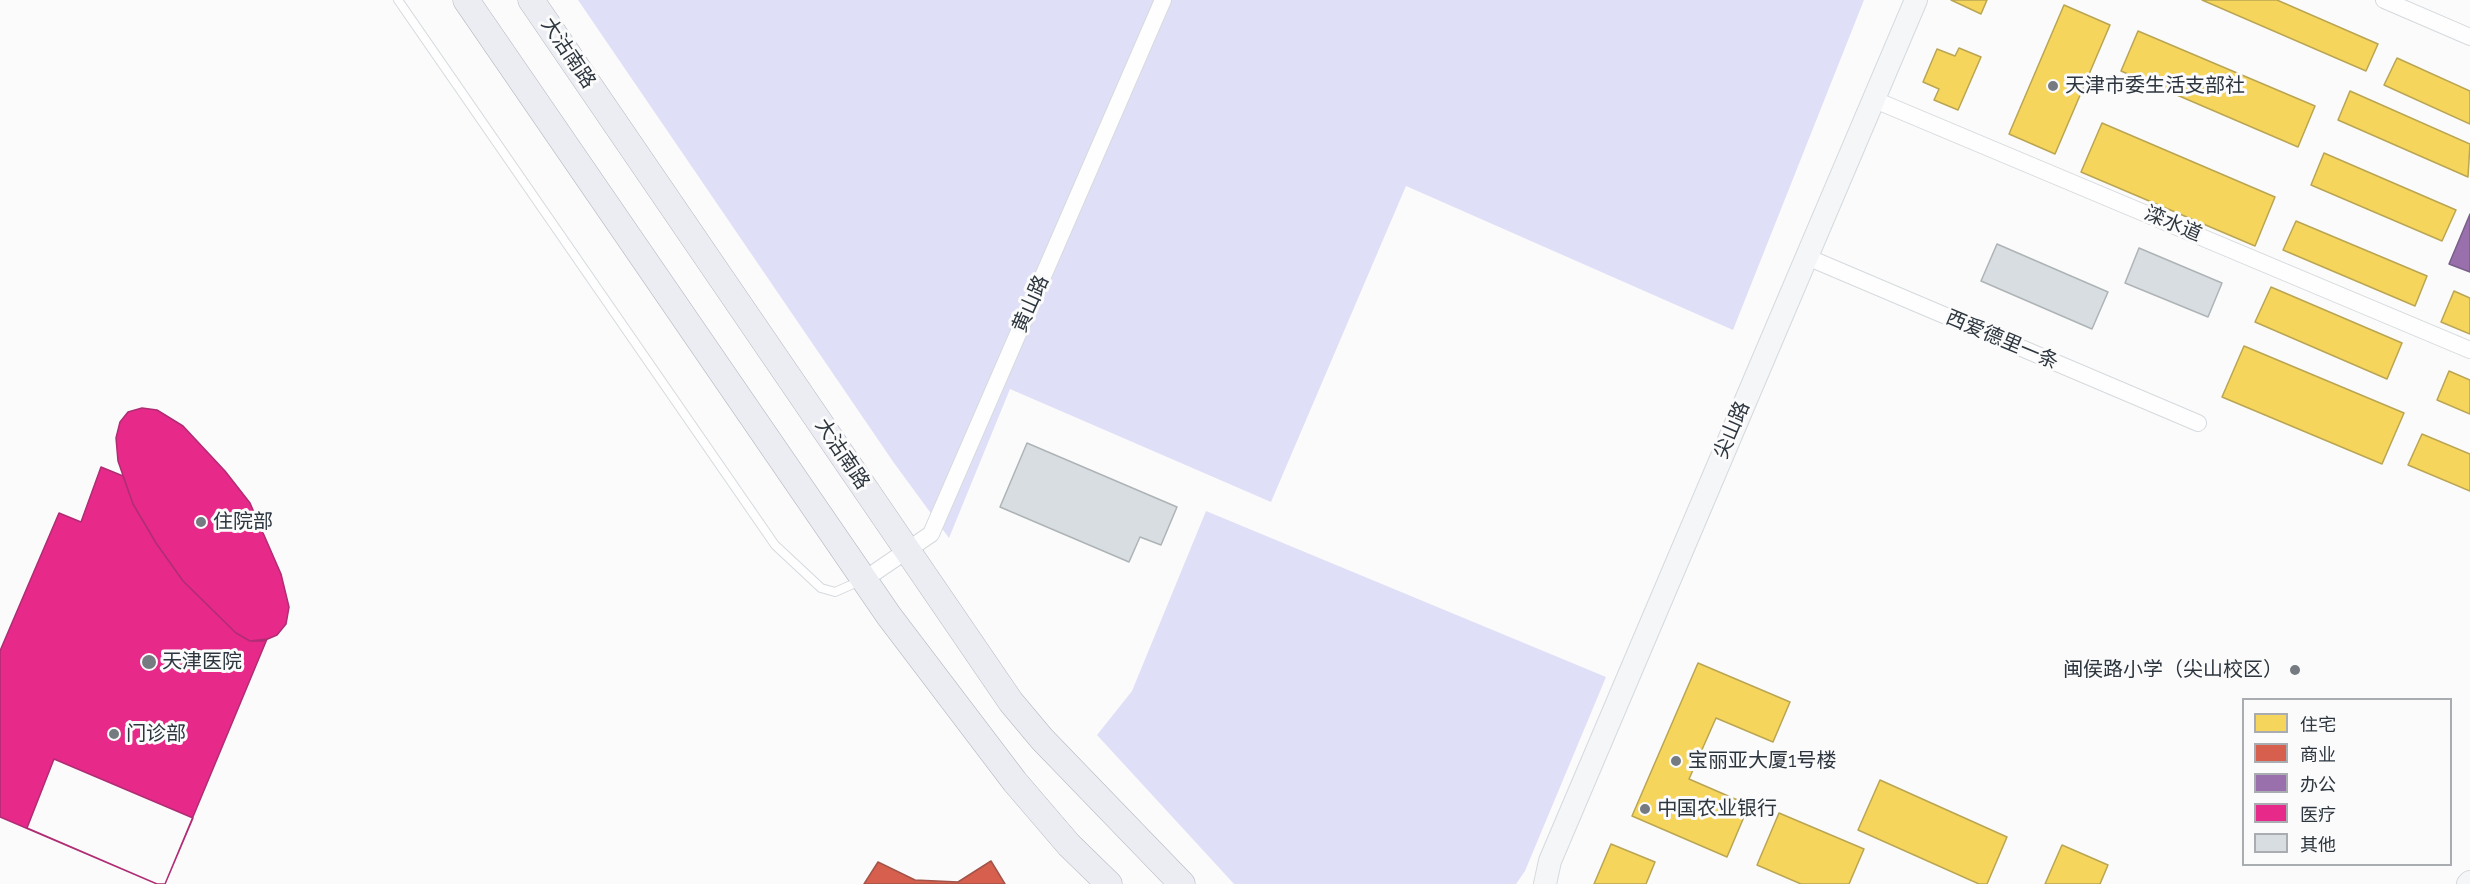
<!DOCTYPE html>
<html>
<head>
<meta charset="utf-8">
<style>
  body { margin:0 }
  #map { position:relative; width:2470px; height:884px; overflow:hidden; background:#fbfbfb; font-family:Raleway,"Noto Sans SC",sans-serif }
  canvas { display:block }
  .legend { position:absolute; left:2242px; top:698px; width:210px; height:168px; box-sizing:border-box; background:#fbfbfb; border:2px solid #a9acb0; margin:0; padding:8px 10px; list-style:none; font-size:18px; color:#2d363f }
  .legend li { display:flex; align-items:center; gap:12px; height:30px }
  .legend b { width:30px; border:2px solid #a9acb0 }
</style>
</head>
<body>
<div id="map">
<canvas width="2470" height="884"></canvas>
<ul class="legend">
<li><b style="height:16px;background:#f6d55c"></b>住宅</li>
<li><b style="height:16px;background:#d6604d"></b>商业</li>
<li><b style="height:16px;background:#9970ab"></b>办公</li>
<li><b style="height:16px;background:#e7298a"></b>医疗</li>
<li><b style="height:16px;background:#d7dde1"></b>其他</li>
</ul>
</div>
<script>
const c = document.querySelector('canvas').getContext('2d');
c.lineJoin = 'round';
function paint(path, color) { c.fillStyle = color; c.fill(path, 'evenodd'); }
const shape = rows => new Path2D(rows.map(r => 'M' + r).join(''));
function stroke(path, color, width, dash) { c.strokeStyle = color; c.lineWidth = width; c.lineCap = dash ? 'butt' : 'round'; c.setLineDash(dash || []); c.stroke(path); }
function write(font, color, halo, rows, align = 'center') {
  c.font = font + ' Raleway,"Noto Sans SC",sans-serif'; c.lineWidth = 6; c.setLineDash([]); c.textBaseline = 'middle'; c.strokeStyle = halo; c.fillStyle = color; for (const [text, x, y, turn = 0] of rows) {
    c.save(); c.translate(x, y); c.rotate((+turn || 0) * Math.PI / 180); c.textAlign = isNaN(turn) ? turn : align; if (halo) c.strokeText(text, 0, 0); c.fillText(text, 0, 0); c.restore();
  }
}
paint(shape([
  [578,0,1864,0,1733,330,1406,186,1271,502,1010,389,949,538,894,463],
  [1206,511,1606,677,1525,871,1516,884,1234,884,1097,735,1132,691]
]), '#e0dff8');
const homes = shape([
  [1951,0,1987,0,1981,14,1951,0],
  [2202,0,2277,0,2378,44,2366,71,2202,0],
  [2064,5,2110,25,2055,154,2009,134,2064,5],
  [2138,31,2315,106,2298,147,2121,71,2138,31],
  [1959,48,1981,57,1958,110,1934,100,1939,89,1923,82,1937,49,1955,56,1959,48],
  [2397,58,2470,91,2470,124,2384,85,2397,58],
  [2350,91,2470,144,2468,177,2338,120,2350,91],
  [2102,123,2275,197,2255,246,2081,172,2102,123],
  [2324,153,2456,210,2442,241,2311,185,2324,153],
  [2296,221,2427,276,2415,306,2283,250,2296,221],
  [2271,287,2402,343,2387,379,2255,322,2271,287],
  [2454,291,2470,298,2470,334,2441,322,2454,291],
  [2244,346,2404,413,2382,464,2222,397,2244,346],
  [2449,371,2470,380,2470,414,2437,400,2449,371],
  [2422,434,2470,454,2470,491,2408,465,2422,434],
  [1698,663,1790,702,1773,742,1716,718,1689,779,1749,805,1727,857,1632,816,1698,663],
  [1880,780,2007,837,1987,884,1979,884,1858,830,1880,780],
  [1779,813,1864,849,1849,884,1801,884,1757,865,1779,813],
  [1611,844,1655,862,1646,884,1594,884,1611,844],
  [2062,845,2108,865,2100,884,2045,884,2062,845]
]);
paint(homes, '#f6d55c');
stroke(homes, '#baa553', 1.5);
const shops = shape([
  [991,861,1005,884,864,884,878,862,915,880,958,882,991,861]
]);
paint(shops, '#d6604d');
stroke(shops, '#a35349', 1.5);
const offices = shape([
  [2470,214,2470,272,2449,264,2470,214]
]);
paint(offices, '#9970ab');
stroke(offices, '#795f8b', 1.5);
const health = shape([
  [142,408,157,410,183,426,225,471,250,503,281,574,289,607,286,624,277,635,263,641,250,641,236,633,183,581,156,543,133,504,118,461,116,438,120,422,128,412,142,408],
  [101,467,123,476,133,504,156,543,183,581,236,633,250,641,267,639,165,884,157,884,0,817,0,651,59,513,81,522,101,467],
  [54,759,193,818,165,884,157,884,27,828,54,759]
]);
paint(health, '#e7298a');
stroke(health, '#af2d74', 1.5);
const building = shape([
  [1997,244,2108,292,2092,329,1981,281,1997,244],
  [2139,248,2222,283,2208,317,2125,283,2139,248],
  [1027,443,1177,507,1161,545,1140,537,1129,562,1000,507,1027,443]
]);
paint(building, '#d7dde1');
stroke(building, '#aeb4b6', 1.5);
const lane = shape([
  [398,0,775,545,821,588,835,592,860,581]
]);
const street = shape([
  [2384,0,2470,37],
  [1875,100,2470,350],
  [1807,257,2198,423],
  [865,579,931,534,1163,0]
]);
const secondary = shape([
  [1545,884,1550,861,1916,0],
  [2468,884,2470,882]
]);
const primary = shape([
  [466,0,889,616,1015,782,1069,845,1109,884],
  [531,0,1011,702,1042,739,1182,884]
]);
stroke(lane, '#d5dade', 10);
stroke(street, '#d5dade', 18);
stroke(secondary, '#d5dade', 24);
stroke(primary, '#b4b8c1', 27);
stroke(lane, '#fefefe', 8);
stroke(street, '#fefefe', 16);
stroke(secondary, '#f5f6f8', 22);
stroke(primary, '#ebedf2', 26);
for (const [x, y, r, color] of [
  [2053,86,6,"#757b81"],
  [201,522,6,"#757b81"],
  [149,662,8,"#757b81"],
  [2295,670,6,"#757b81"],
  [114,734,6,"#757b81"],
  [1676,761,6,"#757b81"],
  [1645,809,6,"#757b81"]
]) { const dot = new Path2D(); dot.arc(x, y, r, 0, 2 * Math.PI); c.fillStyle = color; c.fill(dot); stroke(dot, '#fbfbfb', 2); }
write('20px', '#2d363f', '#fbfbfb', [
  ["大沽南路",568,53,56],
  ["滦水道",2173,224,23],
  ["黄山路",1031,304,-66],
  ["西爱德里一条",2002,340,23],
  ["尖山路",1732,430,-67],
  ["大沽南路",842,454,56]
]);
write('20px', '#2d363f', '#fbfbfb', [
  ["天津市委生活支部社",2065,86],
  ["住院部",213,522],
  ["天津医院",162,662],
  ["闽侯路小学（尖山校区）",2283,670,"right"],
  ["门诊部",126,734],
  ["宝丽亚大厦1号楼",1688,761],
  ["中国农业银行",1657,809]
], 'left');
</script>
</body>
</html>
